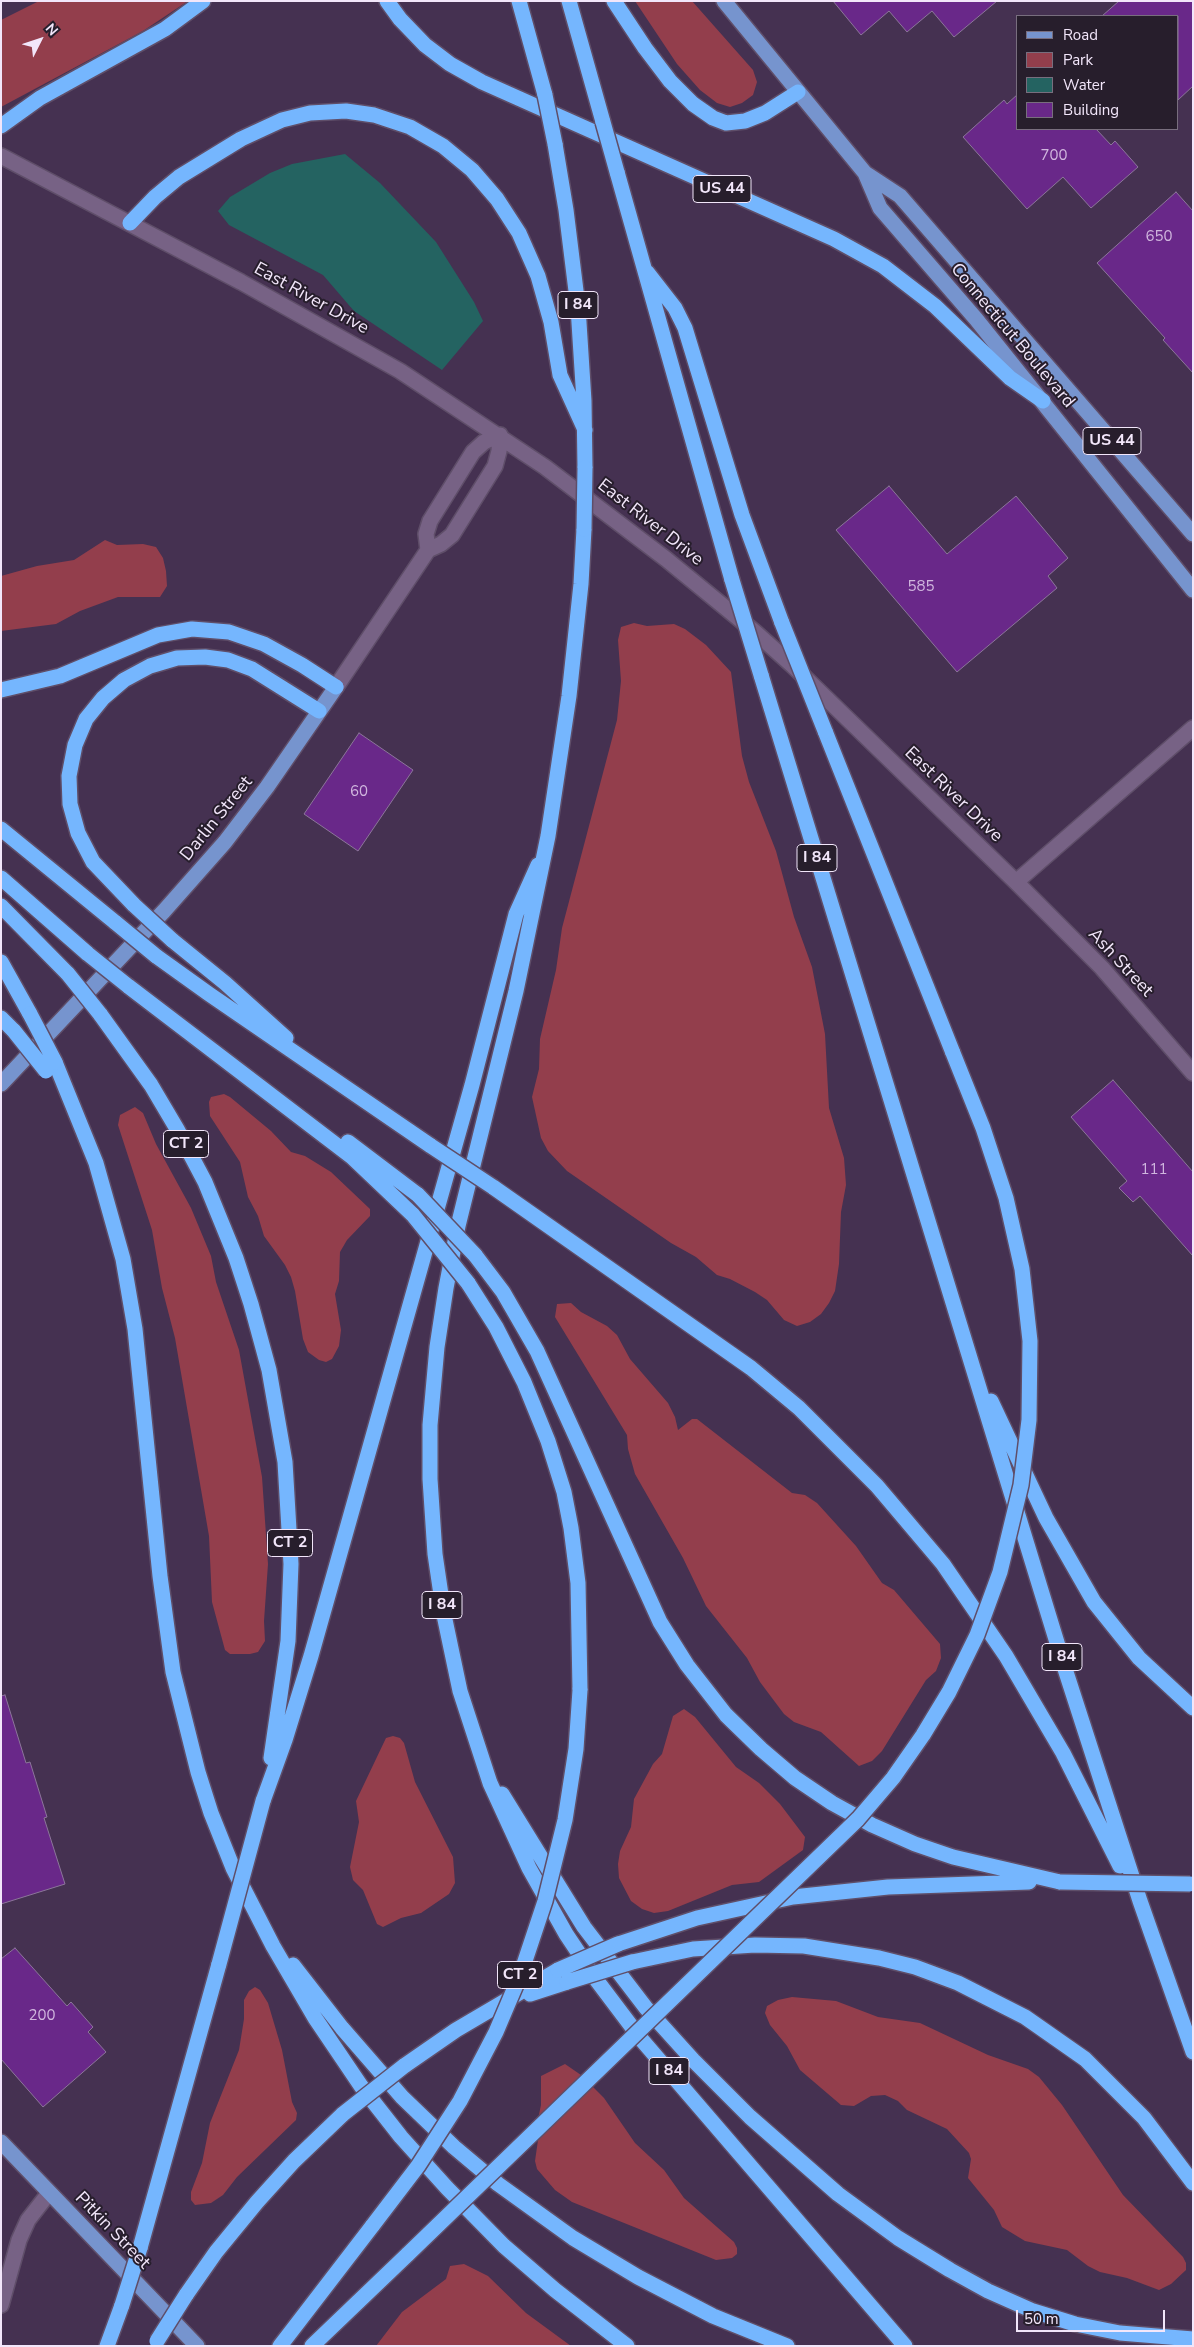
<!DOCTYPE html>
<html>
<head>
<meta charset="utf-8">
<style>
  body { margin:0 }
  #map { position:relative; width:1194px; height:2347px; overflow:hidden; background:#453151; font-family:"Nunito Sans",sans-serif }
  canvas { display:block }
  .frame { position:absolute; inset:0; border:2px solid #f2e6fa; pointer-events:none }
  .legend { position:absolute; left:1016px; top:15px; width:162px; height:115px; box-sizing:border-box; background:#271e2c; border:1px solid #786e7e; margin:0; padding:6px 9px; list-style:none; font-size:15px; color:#f2e6fa }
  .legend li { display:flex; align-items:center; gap:10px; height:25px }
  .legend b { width:25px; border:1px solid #786e7e }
  .north { position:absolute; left:15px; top:15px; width:50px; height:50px; -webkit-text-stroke:4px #271e2c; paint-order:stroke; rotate:49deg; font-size:14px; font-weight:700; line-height:20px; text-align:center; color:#f2e6fa }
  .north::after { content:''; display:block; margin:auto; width:18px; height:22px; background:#f2e6fa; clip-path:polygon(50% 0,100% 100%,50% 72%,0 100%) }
  .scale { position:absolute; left:1016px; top:2310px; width:149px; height:22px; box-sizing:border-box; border:2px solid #f2e6fa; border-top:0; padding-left:6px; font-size:15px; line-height:18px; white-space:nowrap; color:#f2e6fa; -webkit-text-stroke:4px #271e2c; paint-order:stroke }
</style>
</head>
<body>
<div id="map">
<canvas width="1194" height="2347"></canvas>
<div class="frame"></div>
<ul class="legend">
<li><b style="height:6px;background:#7694ce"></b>Road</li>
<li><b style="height:14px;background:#933e4c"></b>Park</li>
<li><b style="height:14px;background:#246361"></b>Water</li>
<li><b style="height:14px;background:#692889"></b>Building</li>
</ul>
<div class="north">N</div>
<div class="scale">50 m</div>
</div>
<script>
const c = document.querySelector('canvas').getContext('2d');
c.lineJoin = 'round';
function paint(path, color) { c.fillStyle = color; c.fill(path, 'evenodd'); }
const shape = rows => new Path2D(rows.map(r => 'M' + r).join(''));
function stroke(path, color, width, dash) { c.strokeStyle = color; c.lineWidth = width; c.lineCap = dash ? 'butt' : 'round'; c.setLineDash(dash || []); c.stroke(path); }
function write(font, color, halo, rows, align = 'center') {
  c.font = font + ' "Nunito Sans",sans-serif'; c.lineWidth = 4; c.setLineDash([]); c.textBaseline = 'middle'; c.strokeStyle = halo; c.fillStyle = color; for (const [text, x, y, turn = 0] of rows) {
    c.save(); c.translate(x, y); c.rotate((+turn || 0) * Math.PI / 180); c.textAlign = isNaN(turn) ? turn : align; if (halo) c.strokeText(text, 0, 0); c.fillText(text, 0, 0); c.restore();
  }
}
paint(shape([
  [39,1,188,1,143,31,1,107,1,20],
  [635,1,692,1,753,70,757,82,753,95,742,103,730,107,717,103,700,90,677,64],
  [105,540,117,545,143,544,156,547,163,558,166,571,167,586,160,597,118,597,80,611,56,624,1,631,1,576,37,566,74,560],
  [634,623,647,626,674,624,685,629,706,645,731,672,742,756,749,782,776,851,794,917,812,967,825,1034,829,1108,844,1158,846,1185,841,1212,839,1264,835,1291,829,1303,821,1314,810,1322,797,1326,784,1320,767,1300,755,1292,730,1279,717,1275,696,1257,671,1243,567,1171,548,1151,541,1138,532,1097,539,1069,540,1039,556,970,562,928,617,720,621,681,618,640,621,627],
  [224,1094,230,1097,271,1131,291,1152,305,1156,331,1172,370,1209,370,1216,347,1240,340,1252,339,1281,335,1294,341,1330,339,1346,332,1359,326,1362,319,1360,308,1352,303,1339,295,1291,291,1277,285,1265,264,1236,258,1216,248,1197,240,1162,210,1116,209,1102,211,1097],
  [135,1107,143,1113,156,1144,191,1208,211,1256,216,1282,239,1350,262,1477,268,1564,264,1621,265,1641,258,1652,250,1654,230,1654,225,1650,212,1602,209,1536,175,1338,162,1288,152,1230,118,1125,120,1115],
  [571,1303,581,1312,607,1326,617,1335,630,1359,668,1403,675,1417,678,1430,692,1419,697,1419,792,1493,805,1495,817,1503,856,1546,882,1583,894,1590,940,1644,941,1658,936,1671,926,1680,882,1751,872,1761,859,1766,821,1732,794,1722,784,1714,760,1682,747,1658,706,1606,683,1558,635,1474,628,1449,627,1435,555,1317,557,1304],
  [684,1709,695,1717,736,1767,759,1783,780,1804,805,1837,803,1850,759,1882,732,1885,668,1911,654,1913,642,1909,631,1901,619,1878,618,1864,620,1851,631,1827,634,1799,653,1764,662,1754,673,1716],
  [393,1736,400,1738,404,1743,415,1782,453,1857,455,1883,449,1894,421,1913,401,1918,383,1927,377,1924,363,1890,353,1880,350,1867,359,1822,356,1801,386,1738],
  [255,1987,260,1990,268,2003,282,2050,292,2102,297,2113,296,2120,237,2177,223,2195,211,2203,195,2205,191,2200,191,2192,202,2163,210,2123,239,2050,244,2019,244,2000,249,1991],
  [792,1997,836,2001,878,2017,920,2023,988,2055,1028,2069,1039,2077,1062,2105,1123,2195,1183,2257,1186,2263,1186,2270,1171,2284,1159,2290,1127,2278,1100,2272,1088,2266,1067,2250,1025,2241,1002,2227,994,2210,968,2178,971,2159,969,2153,947,2129,907,2110,898,2101,885,2095,871,2096,854,2106,841,2105,800,2070,787,2046,770,2025,765,2013,767,2006,778,2000],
  [565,2064,581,2075,604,2098,635,2143,664,2170,684,2198,734,2242,737,2248,737,2254,732,2258,716,2260,572,2202,555,2190,537,2169,535,2161,539,2133,538,2119,541,2105,541,2076],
  [464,2264,488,2276,526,2313,571,2346,376,2346,402,2312,446,2279,450,2266]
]), '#933e4c');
paint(shape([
  [345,154,380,183,436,242,474,302,483,321,442,370,354,311,323,275,229,225,218,211,230,197,270,173,292,164]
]), '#246361');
const building = shape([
  [833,1,997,1,954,37,932,11,907,32,889,11,861,35,833,1],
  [1119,1,1193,1,1193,86,1178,100,1178,16,1102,16,1119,1],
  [1018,94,1018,129,1096,129,1111,145,1115,141,1138,167,1091,208,1063,177,1027,209,963,137,1004,100,1007,104,1018,94],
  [1176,192,1193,211,1193,373,1163,340,1165,338,1097,263,1176,192],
  [889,486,947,554,1016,496,1068,558,1048,576,1057,588,957,672,836,530,889,486],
  [359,733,413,770,358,851,304,814,359,733],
  [1113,1080,1193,1172,1193,1256,1140,1196,1133,1202,1119,1188,1127,1181,1071,1117,1113,1080],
  [5,1695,26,1763,30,1762,47,1817,44,1818,65,1884,1,1904,1,1696,5,1695],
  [15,1948,67,2006,71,2002,93,2027,88,2032,106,2052,43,2107,1,2059,1,1959,15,1948]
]);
paint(building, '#692889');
stroke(building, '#8c769a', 1);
const minor = shape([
  [1,156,241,282,400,371,545,467,666,559,755,632,793,666,1016,882,1102,968,1193,1073],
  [428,550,426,534,430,521,473,452,484,442,500,435],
  [336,687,428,550,441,544,452,535,495,466,499,451,500,435],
  [1016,882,1193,728],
  [1,2305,19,2240,28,2220,49,2193]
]);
const major = shape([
  [724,1,865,173,880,208,976,319,1193,590],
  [865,173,900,196,1193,534],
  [1,1084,164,911,225,842,267,787,336,687],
  [1,2142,197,2346]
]);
const highway = shape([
  [387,1,400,19,425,45,450,64,482,82,834,239,883,266,935,306,1010,378,1043,401],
  [519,1,545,95],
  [569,1,603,122],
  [614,1,645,48,670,81,693,104,713,118,726,123,745,121,765,113,798,92],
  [1,126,40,98,165,29,203,1],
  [555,144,566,210,578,307,584,401,585,468],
  [617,172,732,580],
  [130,223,155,197,179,177,241,139,282,120,310,113,346,111,374,115,410,127,443,146,472,170,497,199,519,233,538,276,551,322,560,375,585,430],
  [647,272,675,308,685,328,742,515,782,623],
  [584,529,581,584,569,696,548,836,516,991,458,1226,446,1288,437,1347,430,1425,430,1479,435,1554,444,1615,460,1691,490,1783,529,1868,566,1934,598,1982,641,2039,905,2346],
  [761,675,1066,1672,1140,1901,1193,2052],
  [1,690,60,676,158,635,192,629,229,632,264,644,302,665,336,687],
  [825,731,953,1053],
  [1,829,116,923],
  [1,878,88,954],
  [134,905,93,862,78,833,70,804,69,776,75,745,86,719,103,698,124,680,150,666,177,658,205,657,228,660,252,669,319,711],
  [1,906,68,974],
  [172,940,225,983,286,1038],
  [156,956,209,994,431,1146],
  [1,962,30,1014],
  [128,986,352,1157,413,1215],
  [100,1014,151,1085,177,1129,205,1182,236,1258,251,1304,269,1370,285,1462,291,1564,288,1641,271,1758],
  [1,1018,14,1031],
  [55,1062,96,1163,123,1259,135,1329,160,1576,173,1672,198,1772,211,1813,233,1868,273,1946,315,2018,361,2086,401,2137,447,2188,504,2246,555,2290,627,2346],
  [348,1142,418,1195],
  [493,1187,751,1368,799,1408,877,1486,943,1564,1006,1656,1063,1753,1120,1866],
  [475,1255,503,1292,537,1351,660,1622,687,1665,726,1715,761,1749,795,1778,832,1803,872,1825,915,1844,953,1857,1060,1882],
  [468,1283,496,1327,524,1382,548,1441,564,1492,571,1528,578,1583,580,1690],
  [991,1401,1046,1518,1094,1602,1139,1658,1193,1708],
  [502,1794,584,1927,646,2008,693,2060,750,2117,838,2194,898,2238,950,2270,988,2291,1033,2311,1075,2324,1120,2333,1193,2339],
  [263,1801,285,1740,311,1656,472,1085,516,914,538,865],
  [618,1944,697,1918,793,1897,888,1887,1029,1882],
  [632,1962,693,1949,755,1945,804,1946,879,1958,915,1967,958,1983,1025,2017,1085,2059,1144,2118,1193,2183],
  [293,1965,342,2028,402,2097,454,2147,498,2184,573,2238,638,2277,713,2316,787,2346],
  [530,1994,567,1982],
  [404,2066,456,2030,558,1970],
  [140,2248,219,1964],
  [186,2295,216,2252,257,2202,294,2161,343,2114],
  [107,2346,122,2305],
  [280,2346,373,2225],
  [312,2346,408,2254]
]);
stroke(minor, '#5f4e69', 18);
stroke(major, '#5f4e69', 18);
stroke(highway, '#5f4e69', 18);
stroke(minor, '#776285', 15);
stroke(major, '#7694ce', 15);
stroke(highway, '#75b6fe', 15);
const highwayBridge = shape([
  [545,95,555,144],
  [603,122,617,172],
  [584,529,585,468],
  [732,580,761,675],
  [782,623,825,731],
  [134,905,172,940],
  [116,923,156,956],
  [88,954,128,986],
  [68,974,100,1014],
  [30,1014,55,1062],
  [14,1031,46,1071],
  [431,1146,493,1187],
  [418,1195,475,1255],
  [413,1215,468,1283],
  [1060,1882,1190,1884],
  [219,1964,263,1801],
  [558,1970,618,1944],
  [567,1982,632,1962],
  [343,2114,404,2066],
  [373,2225,418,2166,460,2101,496,2032,521,1973,545,1901,565,1820,576,1749,580,1690],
  [408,2254,858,1819,893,1778,923,1735,949,1692,977,1635,1000,1572,1021,1485,1029,1420,1030,1341,1022,1269,1006,1198,983,1128,953,1053],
  [122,2305,140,2248],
  [157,2341,186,2295]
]);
stroke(highwayBridge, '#5f4e69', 18, []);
stroke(highwayBridge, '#75b6fe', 15);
write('15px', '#d0b6de', null, [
  ["700",1054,156],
  ["650",1159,237],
  ["585",921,587],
  ["60",359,792],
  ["111",1154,1170],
  ["200",42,2016]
]);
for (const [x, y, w] of [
  [722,189,58],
  [578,305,40],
  [1112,441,58],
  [817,858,40],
  [186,1144,45],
  [290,1543,45],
  [442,1605,40],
  [1062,1657,40],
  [520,1975,45],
  [669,2071,40]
]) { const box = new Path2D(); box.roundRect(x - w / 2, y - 13.5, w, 27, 4); c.fillStyle = '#271e2c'; c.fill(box); stroke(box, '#f2e6fa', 1); }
write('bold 16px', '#f2e6fa', null, [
  ["US 44",722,189],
  ["I 84",578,305],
  ["US 44",1112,441],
  ["I 84",817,858],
  ["CT 2",186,1144],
  ["CT 2",290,1543],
  ["I 84",442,1605],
  ["I 84",1062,1657],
  ["CT 2",520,1975],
  ["I 84",669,2071]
]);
write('18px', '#f2e6fa', '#271e2c', [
  ["East River Drive",311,299,29],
  ["Connecticut Boulevard",1012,336,50],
  ["East River Drive",650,523,38],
  ["East River Drive",953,795,44],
  ["Darlin Street",217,819,-51],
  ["Ash Street",1120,963,47],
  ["Pitkin Street",112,2231,46]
]);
</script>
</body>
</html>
